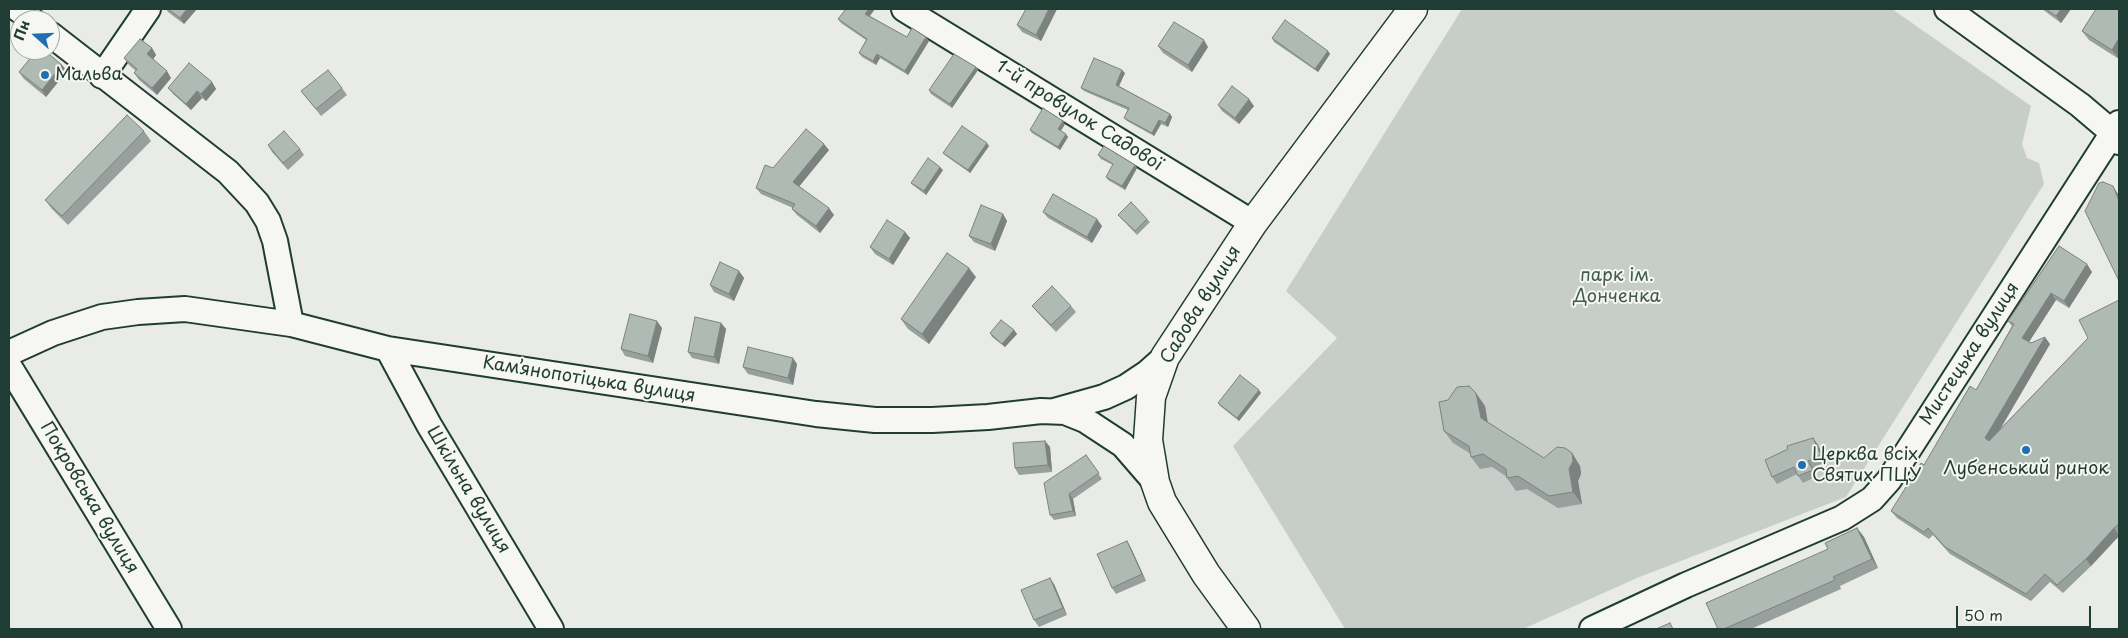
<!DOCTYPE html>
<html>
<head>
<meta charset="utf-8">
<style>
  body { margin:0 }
  #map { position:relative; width:2128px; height:638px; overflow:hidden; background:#e9ebe7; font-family:"Playpen Sans",sans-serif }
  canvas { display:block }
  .frame { position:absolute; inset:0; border:10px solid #1f3d34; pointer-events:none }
  .north { position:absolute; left:10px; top:10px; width:50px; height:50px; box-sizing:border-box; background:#f6f6f2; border:1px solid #a0aca6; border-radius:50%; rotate:290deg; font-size:14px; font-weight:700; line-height:20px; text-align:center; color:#1f3d34 }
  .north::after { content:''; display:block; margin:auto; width:18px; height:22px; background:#1f6fb2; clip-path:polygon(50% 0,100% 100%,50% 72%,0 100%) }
  .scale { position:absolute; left:1956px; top:606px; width:135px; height:22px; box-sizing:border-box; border:2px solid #1f3d34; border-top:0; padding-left:6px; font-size:15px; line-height:18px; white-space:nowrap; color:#1f3d34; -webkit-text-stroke:4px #f6f6f2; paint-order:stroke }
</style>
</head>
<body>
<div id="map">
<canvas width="2128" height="638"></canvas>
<div class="frame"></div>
<div class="north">Пн</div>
<div class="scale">50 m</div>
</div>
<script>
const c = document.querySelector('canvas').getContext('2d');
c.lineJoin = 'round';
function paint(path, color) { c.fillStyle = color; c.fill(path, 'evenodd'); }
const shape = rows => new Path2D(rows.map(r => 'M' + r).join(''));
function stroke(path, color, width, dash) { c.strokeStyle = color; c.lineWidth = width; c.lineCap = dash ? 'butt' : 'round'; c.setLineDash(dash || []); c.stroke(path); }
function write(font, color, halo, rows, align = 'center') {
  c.font = font + ' "Playpen Sans",sans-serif'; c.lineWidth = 4; c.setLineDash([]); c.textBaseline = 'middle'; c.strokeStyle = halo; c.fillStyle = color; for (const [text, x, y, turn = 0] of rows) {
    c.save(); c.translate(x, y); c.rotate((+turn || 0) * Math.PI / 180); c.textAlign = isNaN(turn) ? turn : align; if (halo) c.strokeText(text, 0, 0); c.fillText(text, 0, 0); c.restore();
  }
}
paint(shape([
  [1462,9,1892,9,2031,106,2022,144,2027,158,2039,163,2044,184,1846,497,1637,578,1523,629,1345,629,1233,446,1337,338,1286,291]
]), '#c7cec9');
const minor = shape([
  [18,9,32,20],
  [904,9,1253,223],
  [1947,9,2080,105,2113,133,2119,142],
  [50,34,228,172,257,203,268,221,275,241,291,324],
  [102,76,148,9],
  [388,349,429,425,551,629],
  [9,353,53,333,102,317,138,312,185,309,291,324,388,349,816,414,875,420,932,420,988,417,1041,411,1065,412,1085,420,1123,445,1155,482],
  [9,366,169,629],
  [1054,411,1104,397,1126,387,1147,373,1165,357],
  [1592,629,1686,585,1842,518,1872,499,1889,480,2119,123]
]);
const major = shape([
  [1246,629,1206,574,1162,502,1155,482,1148,440,1151,397,1165,357,1253,223,1413,9]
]);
stroke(minor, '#1f3d34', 28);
stroke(major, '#1f3d34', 31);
stroke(minor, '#f6f6f2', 24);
stroke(major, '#f6f6f2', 28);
paint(shape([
  [166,9,197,9,184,24,168,12],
  [843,9,875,9,870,16,907,37,926,37,929,41,908,75,880,58,876,65,862,57,859,53,866,40,841,23,838,19,845,10],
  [1026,9,1057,9,1041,41,1022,32,1017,25],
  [2042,9,2071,9,2061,23],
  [2119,9,2119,59,2089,40,2082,31],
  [1272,38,1328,51,1330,54,1318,72,1274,42],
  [1158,46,1208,47,1192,72,1163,53],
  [152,48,156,55,153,59,171,78,157,95,139,80,134,73,136,71,129,65,124,58],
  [976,67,978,70,952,108,931,94,929,90],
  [67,71,46,97,24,79,19,72],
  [1125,73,1119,86,1170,114,1172,117,1168,127,1161,124,1154,136,1127,121,1124,118,1128,110,1084,91,1081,88],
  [212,82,216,89,206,101,202,98,191,110,173,94,168,88],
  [342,88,347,95,321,116,301,91],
  [1218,105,1254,106,1239,124,1222,111],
  [1065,124,1061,131,1068,137,1060,150,1032,133,1030,130],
  [144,131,151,141,68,225,52,209,45,200],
  [268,145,300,149,304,155,288,170,272,152],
  [989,146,970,173,946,156,943,153],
  [829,150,799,186,834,215,820,233,797,215,792,209,793,208,761,194,756,188,773,168],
  [1098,155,1135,165,1137,168,1125,190,1108,180,1106,177,1113,165,1101,159],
  [943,170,926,195,914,186,911,183],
  [1043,212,1102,226,1092,243,1048,218],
  [1003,214,1007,221,995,251,974,242,969,236],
  [1118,215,1147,219,1150,222,1137,235],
  [905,232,910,238,893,265,875,254,870,247],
  [2059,246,2092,272,2069,308,2056,300,2029,342,2031,343,2050,344,2001,428,2088,338,2119,300,2119,536,2091,566,2063,593,2050,582,2031,601,1950,554,1933,535,1929,539,1897,518,1891,511,1924,465,1976,390,2012,326,2008,321],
  [739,271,744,278,734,301,714,292,710,285],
  [976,277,929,344,908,329,901,319],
  [1032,306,1071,306,1076,312,1056,332,1037,312],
  [721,323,726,329,719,364,692,358,688,352],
  [662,328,653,363,625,356,621,349],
  [1014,330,1017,334,1005,347,992,337,990,333],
  [797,364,793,385,748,374,743,367],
  [1261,393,1239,421,1220,406,1218,403],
  [1448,400,1485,406,1488,423,1544,458,1572,453,1580,466,1581,474,1578,481,1582,504,1558,508,1527,489,1516,491,1507,478,1507,477,1492,467,1480,469,1471,457,1471,454,1453,443,1444,431],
  [1813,438,1818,445,1825,462,1813,468,1817,476,1803,483,1797,474,1777,484,1772,477],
  [1045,441,1050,447,1052,472,1019,475,1015,468],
  [1086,455,1102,479,1073,499,1076,516,1054,520,1050,515],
  [1857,528,1864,537,1878,568,1840,586,1841,589,1751,629,1718,629],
  [1127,541,1131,548,1146,581,1116,594,1112,588],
  [1054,584,1067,615,1039,627,1034,620]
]), '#97a09c');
paint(shape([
  [187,9,197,9,184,24,180,18],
  [869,9,875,9,868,18,865,14],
  [1049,9,1057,9,1041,41,1036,35],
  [2061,9,2071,9,2061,23,2056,16],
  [926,37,929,41,908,75,905,71],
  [2119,38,2119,59,2112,50],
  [1204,40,1208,47,1192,72,1188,65],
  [152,48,156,55,152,61,147,54],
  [1328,51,1330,54,1318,72,1315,69],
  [877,54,880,58,876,65,873,61],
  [62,65,67,71,46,97,42,90],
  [976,67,978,70,952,108,950,104],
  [1122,70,1125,73,1118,88,1116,85],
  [167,71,171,78,157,95,152,88],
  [212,82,216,89,206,101,201,94],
  [197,91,202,98,191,110,186,104],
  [1249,99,1254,106,1239,124,1235,118],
  [1170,114,1172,117,1168,127,1165,123],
  [1159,120,1161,124,1154,136,1152,133],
  [1063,121,1065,124,1060,132,1058,129],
  [1066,134,1068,137,1060,150,1058,147],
  [987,143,989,146,970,173,968,170],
  [824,144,829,150,798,188,793,182],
  [1135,165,1137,168,1125,190,1122,186],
  [940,167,943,170,926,195,924,191],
  [2113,186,2118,194,2119,197,2119,201],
  [829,208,834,215,820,233,816,226],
  [1003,214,1007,221,995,251,991,244],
  [1097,219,1102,226,1092,243,1087,237],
  [905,232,910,238,893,265,889,259],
  [2087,264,2092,272,2069,308,2064,301],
  [969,268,976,277,929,344,922,334],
  [739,271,744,278,734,301,729,294],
  [2051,293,2056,300,2027,345,2022,338],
  [657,321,662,328,653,363,648,356],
  [721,323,726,329,719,364,714,357],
  [1014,330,1017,334,1005,347,1002,344],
  [2045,337,2050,344,1990,446,1985,438],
  [793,358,797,364,793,385,788,378],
  [1259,390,1261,393,1239,421,1237,418],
  [1476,393,1485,406,1489,431,1481,418],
  [1813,438,1818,445,1825,462,1821,455],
  [1045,441,1050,447,1052,472,1048,465],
  [1572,453,1580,466,1581,474,1578,481,1582,504,1573,492,1569,469],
  [1808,461,1813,468,1817,476,1813,470],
  [1069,494,1073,499,1076,516,1073,511],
  [1857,528,1864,537,1878,568,1872,559],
  [2114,528,2119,536,2091,566,2086,559],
  [1127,541,1131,548,1146,581,1142,574],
  [1050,578,1054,584,1067,615,1063,608]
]), '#7b827f');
const building = shape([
  [168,9,187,9,180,18,168,9],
  [846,9,869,9,865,14,907,37,912,28,926,37,905,71,877,54,873,61,859,53,867,39,838,19,846,9],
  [1026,9,1049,9,1036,35,1017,25,1026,9],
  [2046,9,2061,9,2056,16,2046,9],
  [2096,9,2119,9,2119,38,2112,50,2082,31,2096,9],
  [1285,20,1328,51,1315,69,1272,38,1285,20],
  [1174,22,1204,40,1188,65,1158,46,1174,22],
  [140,39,152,48,147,54,167,71,152,88,134,73,137,69,124,58,140,39],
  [37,50,44,50,62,65,42,90,19,72,37,50],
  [954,54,976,67,950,104,929,90,954,54],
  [1094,58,1122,70,1116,85,1170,114,1165,123,1159,120,1152,133,1124,118,1129,108,1081,88,1094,58],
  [189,63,212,82,201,94,197,91,186,104,168,88,189,63],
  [328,70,342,88,316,109,301,91,328,70],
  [1232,86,1249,99,1235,118,1218,105,1232,86],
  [1043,108,1063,121,1058,129,1066,134,1058,147,1030,130,1043,108],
  [127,115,144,131,62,216,45,200,127,115],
  [962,126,987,143,968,170,943,153,962,126],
  [806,129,824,144,793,182,829,208,816,226,792,209,795,204,756,188,765,165,773,168,806,129],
  [284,131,300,149,283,163,268,145,284,131],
  [1104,146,1135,165,1122,186,1106,177,1113,164,1098,155,1104,146],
  [928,158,940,167,924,191,911,183,928,158],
  [2103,182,2113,186,2119,201,2119,281,2085,211,2099,183,2103,182],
  [1053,194,1097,219,1087,237,1043,212,1053,194],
  [1131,202,1147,219,1135,231,1118,215,1131,202],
  [981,205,1003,214,991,244,969,236,981,205],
  [887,220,905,232,889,259,870,247,887,220],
  [2059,246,2087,264,2064,301,2051,293,2022,338,2031,343,2045,337,1985,438,1989,441,2088,338,2079,320,2119,300,2119,524,2114,528,2086,559,2057,585,2045,574,2026,594,1945,547,1928,528,1924,532,1891,511,1921,463,1924,465,1970,386,1976,390,2014,324,2008,321,2059,246],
  [947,253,969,268,922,334,901,319,947,253],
  [720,262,739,271,729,294,710,285,720,262],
  [1052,286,1071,306,1051,325,1032,306,1052,286],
  [630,314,657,321,648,356,621,349,630,314],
  [695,317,721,323,714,357,688,352,695,317],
  [1001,320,1014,330,1002,344,990,333,1001,320],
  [748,347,793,358,788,378,743,367,748,347],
  [1240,375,1259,390,1237,418,1218,403,1240,375],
  [1469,386,1476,393,1481,418,1544,458,1557,447,1565,448,1572,453,1573,461,1569,469,1573,492,1549,496,1518,476,1507,478,1506,469,1483,454,1471,457,1469,446,1444,431,1439,402,1448,400,1457,387,1469,386],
  [1813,438,1821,455,1808,461,1813,470,1798,476,1794,467,1772,477,1765,460,1788,449,1787,446,1813,438],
  [1045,441,1048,465,1015,468,1013,443,1045,441],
  [1086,455,1099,473,1069,494,1073,511,1050,515,1044,483,1086,455],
  [1857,528,1872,559,1833,577,1835,580,1724,629,1718,629,1706,603,1828,549,1825,543,1857,528],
  [1127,541,1142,574,1112,588,1097,554,1127,541],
  [1050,578,1063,608,1034,620,1021,590,1050,578],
  [1670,623,1673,629,1656,629,1670,623]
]);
paint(building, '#b0bab5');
stroke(building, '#7b827f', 1);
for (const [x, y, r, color] of [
  [45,75,5,"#1f6fb2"],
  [2026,450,5,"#1f6fb2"],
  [1802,465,5,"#1f6fb2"]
]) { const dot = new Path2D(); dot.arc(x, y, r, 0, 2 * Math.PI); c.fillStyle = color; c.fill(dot); stroke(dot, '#f6f6f2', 2); }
write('18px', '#1f3d34', '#f6f6f2', [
  ["Мальва",55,75],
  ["Церква всіх",1812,455],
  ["Святих ПЦУ",1812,476],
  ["Лубенський ринок",2026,469,"center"]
], 'left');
write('18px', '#1f3d34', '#f6f6f2', [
  ["1-й провулок Садової",1079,116,32],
  ["Садова вулиця",1201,305,-58],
  ["Мистецька вулиця",1970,354,-57],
  ["Камʼянопотіцька вулиця",589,380,9],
  ["Шкільна вулиця",468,490,59],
  ["Покровська вулиця",89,498,59]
]);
write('18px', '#415a52', '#f6f6f2', [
  ["парк ім.",1617,276],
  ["Донченка",1617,297]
]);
</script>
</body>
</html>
